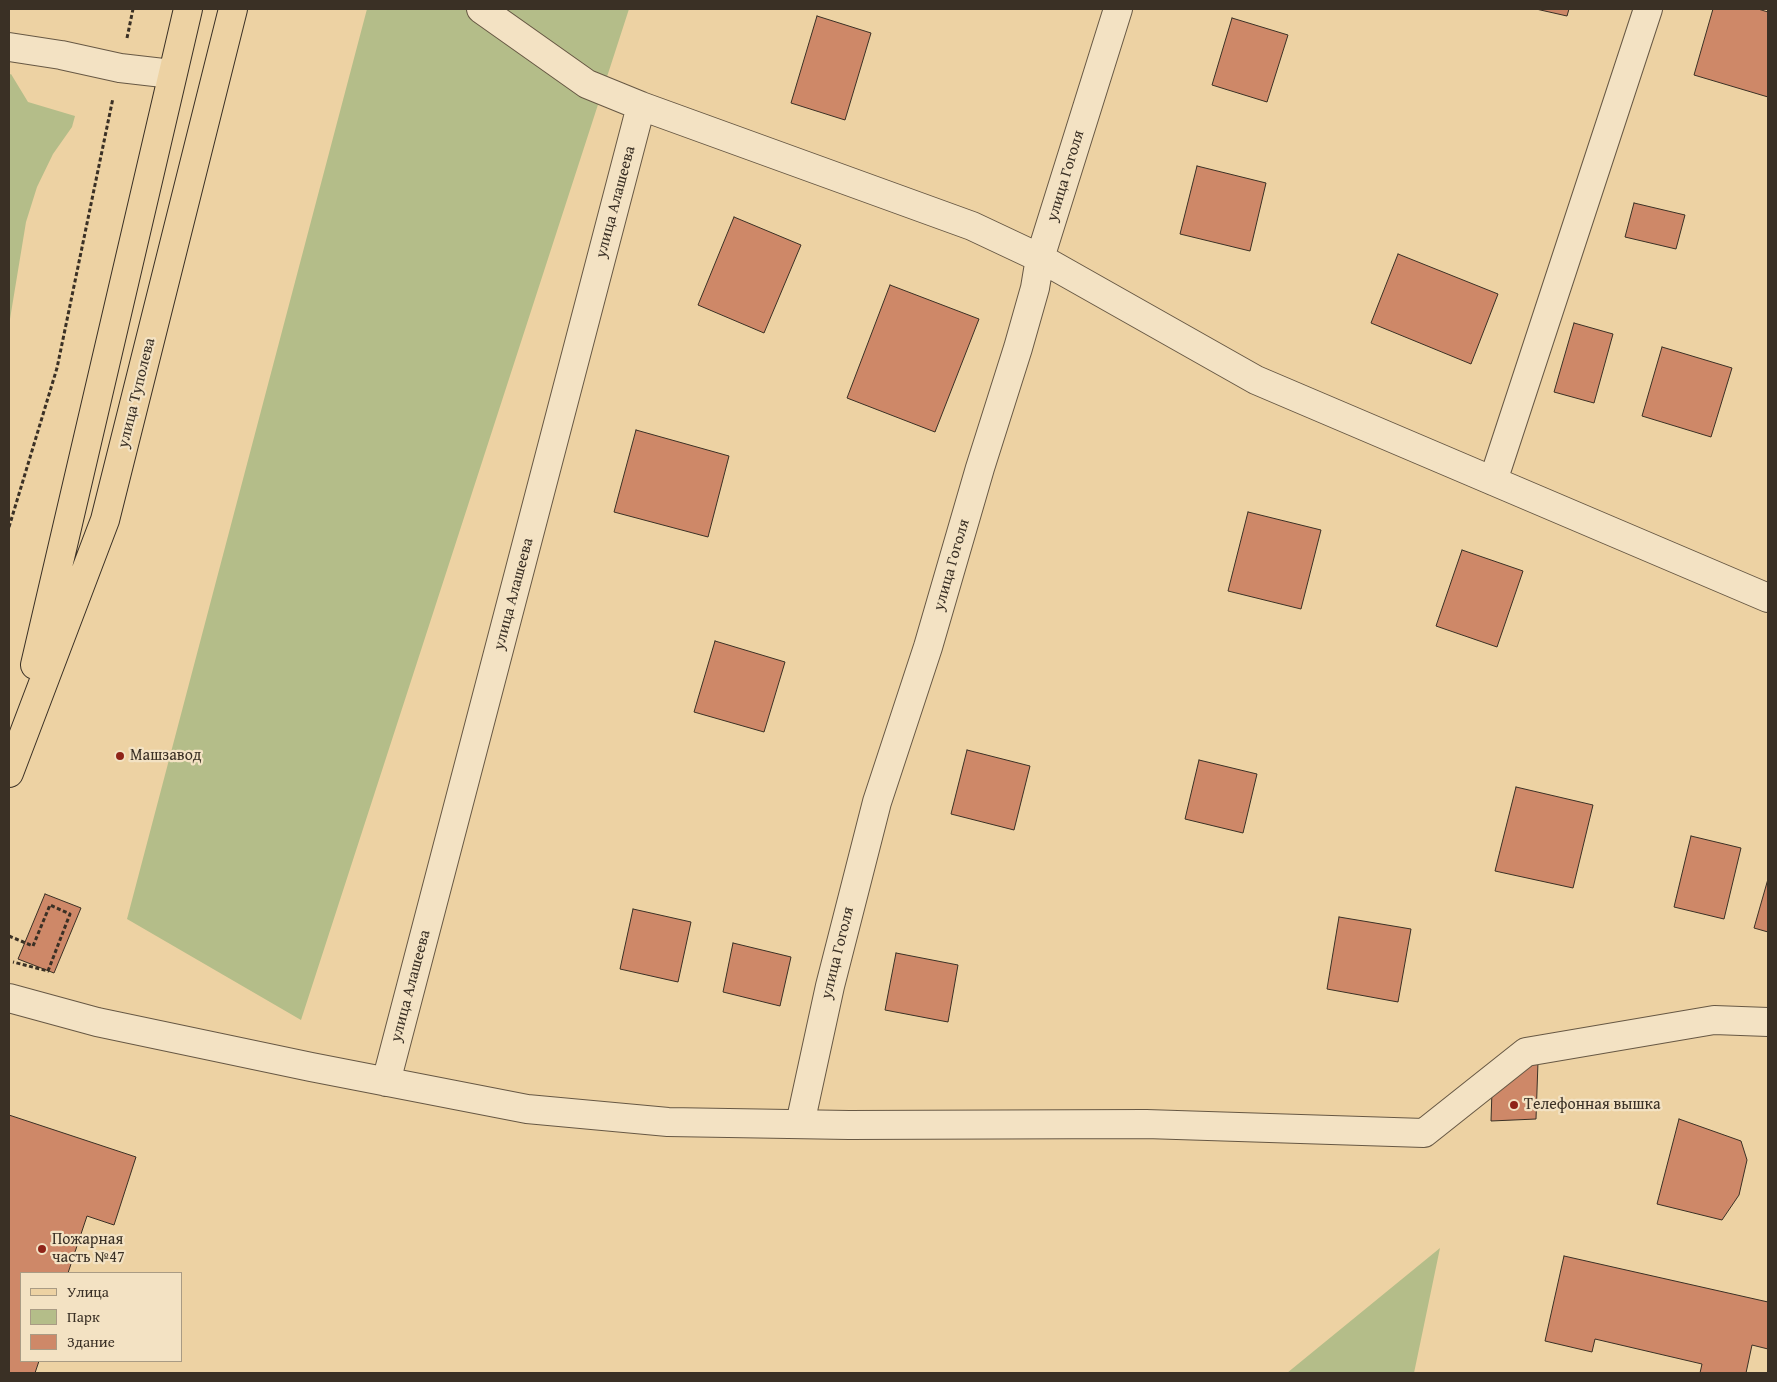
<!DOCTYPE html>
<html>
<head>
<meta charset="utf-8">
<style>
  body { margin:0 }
  #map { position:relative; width:1777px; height:1382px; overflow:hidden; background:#edd2a3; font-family:"Gentium Book Plus",serif }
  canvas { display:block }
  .frame { position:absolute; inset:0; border:10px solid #3a3025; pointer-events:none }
  .legend { position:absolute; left:20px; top:1272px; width:162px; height:90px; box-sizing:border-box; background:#f3e2c3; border:1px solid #a99b84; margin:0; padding:6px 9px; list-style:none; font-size:15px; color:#3a3025 }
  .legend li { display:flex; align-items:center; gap:10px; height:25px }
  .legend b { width:25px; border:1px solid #a99b84 }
</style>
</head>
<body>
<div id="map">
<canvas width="1777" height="1382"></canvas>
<div class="frame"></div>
<ul class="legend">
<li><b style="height:6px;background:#edd2a3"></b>Улица</li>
<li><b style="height:14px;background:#b4bd89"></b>Парк</li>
<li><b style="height:14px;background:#ce8868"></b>Здание</li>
</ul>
</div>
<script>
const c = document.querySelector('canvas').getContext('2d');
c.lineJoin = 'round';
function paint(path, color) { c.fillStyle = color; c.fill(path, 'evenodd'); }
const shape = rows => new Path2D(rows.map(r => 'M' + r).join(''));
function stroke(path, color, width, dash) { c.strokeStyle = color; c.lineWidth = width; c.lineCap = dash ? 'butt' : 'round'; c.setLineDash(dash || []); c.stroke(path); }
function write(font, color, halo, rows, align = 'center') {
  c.font = font + ' "Gentium Book Plus",serif'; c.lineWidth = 4.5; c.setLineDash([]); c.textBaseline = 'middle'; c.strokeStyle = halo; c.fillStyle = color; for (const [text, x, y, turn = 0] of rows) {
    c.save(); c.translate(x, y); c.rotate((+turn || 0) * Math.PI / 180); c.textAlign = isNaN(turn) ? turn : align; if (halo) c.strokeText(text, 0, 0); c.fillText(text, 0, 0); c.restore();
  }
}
paint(shape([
  [367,9,629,9,301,1020,127,919],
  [11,74,28,102,75,116,72,127,53,154,37,187,26,222,9,325,9,75],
  [1440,1248,1414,1373,1287,1373]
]), '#b4bd89');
const building = shape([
  [1536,9,1569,9,1567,16,1536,9],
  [1713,9,1758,9,1768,12,1768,97,1694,75,1713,9],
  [817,16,871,33,845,120,791,103,817,16],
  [1232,18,1288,35,1267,102,1212,85,1232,18],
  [1197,166,1266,183,1250,251,1180,234,1197,166],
  [1634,203,1685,215,1676,249,1625,237,1634,203],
  [734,217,801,245,764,333,698,305,734,217],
  [1398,254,1498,294,1471,364,1371,323,1398,254],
  [890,285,979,319,935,432,847,398,890,285],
  [1574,323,1613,334,1594,403,1554,392,1574,323],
  [1662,347,1732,368,1711,437,1642,416,1662,347],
  [636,430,729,456,708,537,614,512,636,430],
  [1248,512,1321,530,1301,609,1228,591,1248,512],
  [1462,550,1523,571,1497,647,1436,626,1462,550],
  [715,641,785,662,764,732,694,712,715,641],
  [967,750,1030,766,1014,830,951,814,967,750],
  [1199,760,1257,774,1243,833,1185,819,1199,760],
  [1516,787,1593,805,1573,888,1495,871,1516,787],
  [1691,836,1741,848,1724,919,1674,907,1691,836],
  [1768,879,1768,932,1754,928,1768,879],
  [45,894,81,908,54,973,18,959,45,894],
  [633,909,691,922,678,982,620,969,633,909],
  [1339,917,1411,929,1398,1002,1327,989,1339,917],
  [733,943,791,957,780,1006,723,992,733,943],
  [896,953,958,965,948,1022,885,1010,896,953],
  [1538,1062,1536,1119,1491,1121,1492,1090,1538,1062],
  [9,1115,136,1157,114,1225,87,1216,68,1273,21,1273,21,1361,39,1361,35,1373,9,1373,9,1115],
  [1679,1119,1741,1141,1747,1160,1739,1195,1722,1220,1657,1204,1679,1119],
  [1564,1256,1768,1302,1768,1349,1752,1345,1746,1373,1700,1373,1702,1364,1595,1339,1592,1352,1545,1341,1564,1256]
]);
paint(building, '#ce8868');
stroke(building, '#3a3025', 1);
const minor = shape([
  [481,9,587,84,641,106,972,226,1040,258,1256,380,1768,598],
  [9,47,61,55,120,68,172,74],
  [1493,481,1648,9],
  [9,998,97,1022,311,1067,527,1109,668,1122,849,1125,1146,1124,1424,1133,1526,1052,1714,1020,1768,1022],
  [386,1082,641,106],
  [800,1124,830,986,877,802,928,647,980,468,1018,348,1035,288,1040,258,1118,9]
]);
const major = shape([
  [35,665,188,9],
  [9,773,105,520,233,9]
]);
stroke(minor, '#675844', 30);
stroke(major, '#3a3025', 30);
stroke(shape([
  [127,38,133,9],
  [9,527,57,368,113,98],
  [9,936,33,946,50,905,70,914,48,971,13,962]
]), '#3a3025', 3, [4, 2.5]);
stroke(minor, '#f3e2c3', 28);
stroke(major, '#edd2a3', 28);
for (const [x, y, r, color] of [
  [120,756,5,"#8f2418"],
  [1514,1105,5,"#8f2418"],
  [42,1249,5,"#8f2418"]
]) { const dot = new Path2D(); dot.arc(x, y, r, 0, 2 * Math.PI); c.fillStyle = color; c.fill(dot); stroke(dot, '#f3e2c3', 2); }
write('16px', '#3a3025', '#f3e2c3', [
  ["улица Гоголя",1066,176,-73],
  ["улица Алашеева",616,202,-75],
  ["улица Туполева",137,393,-76],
  ["улица Гоголя",952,565,-74],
  ["улица Алашеева",514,594,-75],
  ["улица Гоголя",838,953,-76],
  ["улица Алашеева",411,986,-75]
]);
write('16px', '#3a3025', '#f3e2c3', [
  ["Машзавод",130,756],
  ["Телефонная вышка",1524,1105],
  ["Пожарная",52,1240],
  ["часть №47",52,1258]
], 'left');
</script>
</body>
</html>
